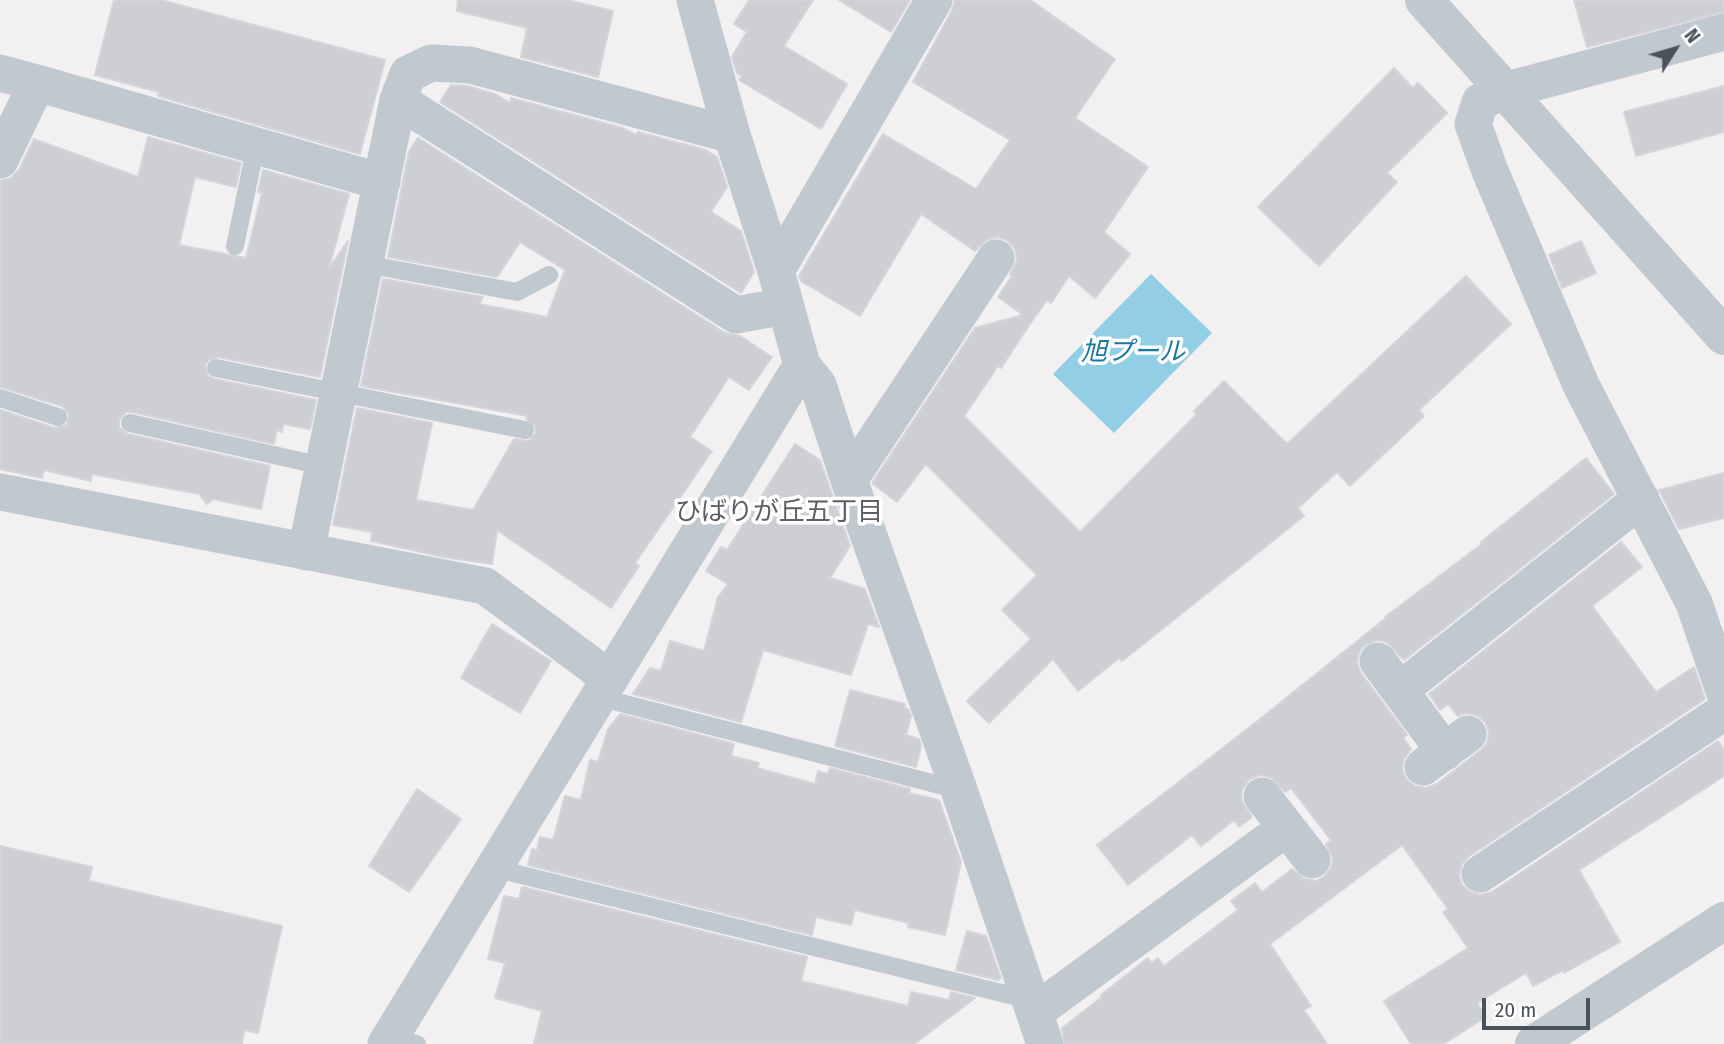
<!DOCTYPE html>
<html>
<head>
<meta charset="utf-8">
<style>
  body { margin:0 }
  #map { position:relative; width:1724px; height:1044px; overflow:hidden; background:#f2f0f0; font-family:"Fira Sans Condensed",sans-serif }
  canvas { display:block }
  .north { position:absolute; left:1640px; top:14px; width:70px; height:70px; -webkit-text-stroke:5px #fff; paint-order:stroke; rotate:53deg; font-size:19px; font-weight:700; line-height:28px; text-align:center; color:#49515c }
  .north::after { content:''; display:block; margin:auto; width:24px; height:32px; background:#49515c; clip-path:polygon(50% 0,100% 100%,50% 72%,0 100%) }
  .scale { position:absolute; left:1482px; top:998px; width:108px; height:32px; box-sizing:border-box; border:4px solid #49515c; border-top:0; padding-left:9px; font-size:21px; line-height:24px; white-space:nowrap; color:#49515c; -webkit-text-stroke:5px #fff; paint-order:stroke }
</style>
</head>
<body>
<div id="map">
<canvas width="1724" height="1044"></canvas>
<div class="north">N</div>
<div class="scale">20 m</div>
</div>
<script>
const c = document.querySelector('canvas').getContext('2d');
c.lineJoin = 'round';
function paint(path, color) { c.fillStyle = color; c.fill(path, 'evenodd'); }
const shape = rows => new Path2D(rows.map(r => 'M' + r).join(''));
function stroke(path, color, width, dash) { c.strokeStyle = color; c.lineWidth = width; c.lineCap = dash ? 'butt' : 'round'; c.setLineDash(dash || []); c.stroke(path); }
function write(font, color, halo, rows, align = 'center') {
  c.font = font + ' "Fira Sans Condensed","Noto Sans JP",sans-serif'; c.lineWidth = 7; c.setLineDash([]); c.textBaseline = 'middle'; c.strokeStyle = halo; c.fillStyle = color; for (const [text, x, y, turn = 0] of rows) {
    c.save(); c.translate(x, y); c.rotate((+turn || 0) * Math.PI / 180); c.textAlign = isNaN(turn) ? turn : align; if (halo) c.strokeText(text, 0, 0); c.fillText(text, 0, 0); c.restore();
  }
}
paint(shape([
  [1151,274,1212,333,1114,433,1053,374]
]), '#92cee5');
const building = shape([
  [114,0,161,0,385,60,360,154,158,96,159,92,95,75,114,0],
  [458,0,567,0,613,11,598,77,521,57,527,28,457,11,458,0],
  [749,0,813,0,784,46,847,84,821,129,739,80,742,76,737,73,732,57,747,32,734,24,749,0],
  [839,0,910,0,891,32,839,0],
  [955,0,1030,0,1115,59,1075,118,1148,167,1104,232,1130,254,1095,298,1069,276,1051,303,1047,300,1032,321,1001,368,998,366,964,416,1080,532,1197,414,1194,411,1224,381,1287,444,1466,276,1511,324,1419,410,1424,416,1350,486,1337,472,1298,508,1304,516,1122,661,1119,658,1078,691,1053,659,989,723,967,701,1031,639,1002,610,1037,575,926,464,897,502,872,483,975,328,1023,315,998,297,1012,276,1010,275,1017,260,1015,249,1007,240,997,237,986,240,975,251,921,214,860,316,801,281,799,276,883,134,976,189,1010,140,913,82,952,11,955,0],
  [1574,0,1724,0,1724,12,1587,47,1574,0],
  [1394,68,1413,88,1418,83,1447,113,1387,173,1397,182,1319,266,1258,207,1394,68],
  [451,85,467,86,495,94,510,103,511,98,623,128,636,135,638,132,706,150,717,157,727,187,711,212,741,231,754,272,741,293,440,102,451,85],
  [1724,86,1724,132,1636,156,1624,112,1724,86],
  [148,137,241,163,236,187,195,177,179,245,246,258,262,193,258,192,263,170,349,194,329,268,348,241,320,377,218,357,208,360,205,366,208,376,214,379,316,400,310,429,283,424,282,432,277,430,274,444,132,412,126,412,119,420,119,427,128,434,270,466,261,509,213,499,207,504,199,494,92,474,91,481,44,470,42,478,0,469,0,410,55,428,66,425,69,415,62,406,0,387,0,181,11,178,19,170,34,139,138,177,148,137],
  [418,138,725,333,740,336,772,357,749,390,729,377,690,437,712,451,635,563,639,566,611,608,497,530,492,564,444,557,371,541,372,532,333,525,357,408,432,423,416,500,473,510,514,439,528,441,536,433,535,426,526,419,528,416,361,386,383,279,483,297,479,304,547,317,565,270,520,242,497,277,388,257,409,151,418,138],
  [1581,241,1596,273,1562,288,1549,255,1581,241],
  [795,444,820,460,850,546,830,578,865,589,879,627,868,624,851,675,763,650,741,722,633,694,650,668,661,671,670,641,704,651,718,597,728,584,706,571,721,547,727,550,795,444],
  [1586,458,1614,494,1404,660,1387,642,1376,640,1365,645,1359,652,1357,663,1361,673,1407,735,1403,738,1411,749,1404,759,1402,769,1406,779,1415,786,1426,788,1437,784,1481,750,1487,743,1489,732,1485,722,1477,715,1466,713,1458,716,1448,704,1440,710,1429,694,1621,542,1642,567,1592,606,1656,692,1694,667,1705,699,1468,857,1462,864,1459,875,1462,885,1470,892,1481,895,1492,892,1718,741,1724,750,1724,776,1579,870,1620,942,1564,973,1563,970,1533,986,1526,973,1477,1003,1486,1017,1443,1044,1411,1044,1384,1001,1468,948,1443,912,1448,909,1402,845,1270,944,1311,1006,1304,1010,1327,1044,1065,1044,1062,1028,1102,997,1101,995,1148,958,1152,963,1158,958,1164,966,1238,910,1231,901,1255,883,1262,892,1292,869,1304,879,1316,881,1325,876,1331,868,1333,858,1326,844,1331,840,1291,788,1285,792,1270,777,1260,775,1250,779,1242,789,1241,800,1252,817,1239,827,1234,820,1201,846,1192,835,1128,885,1097,845,1250,727,1386,618,1385,617,1482,544,1481,542,1586,458],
  [1724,473,1724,518,1679,529,1659,490,1724,473],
  [492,624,551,661,520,713,461,678,492,624],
  [850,690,905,704,904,708,908,709,911,716,906,735,919,739,921,747,916,767,835,746,850,690],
  [620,714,734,744,731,756,759,763,757,768,815,784,818,771,828,774,830,768,910,789,909,793,939,800,961,862,945,935,908,927,909,923,855,910,851,925,816,917,812,935,528,865,532,849,537,850,540,837,553,840,565,796,581,800,590,760,598,762,608,729,620,714],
  [417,789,461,819,409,892,369,866,417,789],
  [0,846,92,867,89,881,282,926,258,1033,244,1030,242,1044,0,1044,0,846],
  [522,887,807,957,801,981,908,1006,911,992,949,1000,951,992,975,998,914,1044,534,1044,542,1011,495,998,505,963,488,959,504,896,519,899,522,887],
  [967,931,986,936,1001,978,998,980,956,970,967,931]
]);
paint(building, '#cdcfd4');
stroke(building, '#d4d5da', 2);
stroke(shape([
  [235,246,256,145],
  [365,264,517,292,549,275],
  [216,368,525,430],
  [0,398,58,417],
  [130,423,323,466],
  [598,697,959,790],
  [493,868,1030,1000],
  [391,1038,417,1044]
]), '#c1c9d0', 18);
stroke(shape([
  [1724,32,1503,91,1480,102,1473,124,1490,171,1581,385,1694,603,1724,691],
  [0,73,37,83],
  [398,100,736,315,785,306],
  [0,160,37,83,382,182],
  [776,271,934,0],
  [802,365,818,385,849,480,959,790,1045,1044],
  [849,480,996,258],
  [0,492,485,586,609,678],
  [306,552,398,100,408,74,431,63,470,65,732,135],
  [1378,661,1445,752],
  [1400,690,1641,499],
  [1423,767,1468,734],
  [1262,796,1312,860],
  [1480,874,1724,712],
  [1035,1012,1286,828],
  [386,1044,802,365,776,271,732,135,695,0]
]), '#c1c9d0', 37);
stroke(shape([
  [1424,0,1724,336],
  [1534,1044,1724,921]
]), '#c1c9d0', 38);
write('italic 26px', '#1879a0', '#fff', [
  ["旭プール",1133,353]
]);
write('26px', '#5d5f64', '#fff', [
  ["ひばりが丘五丁目",779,513]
]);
</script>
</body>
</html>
